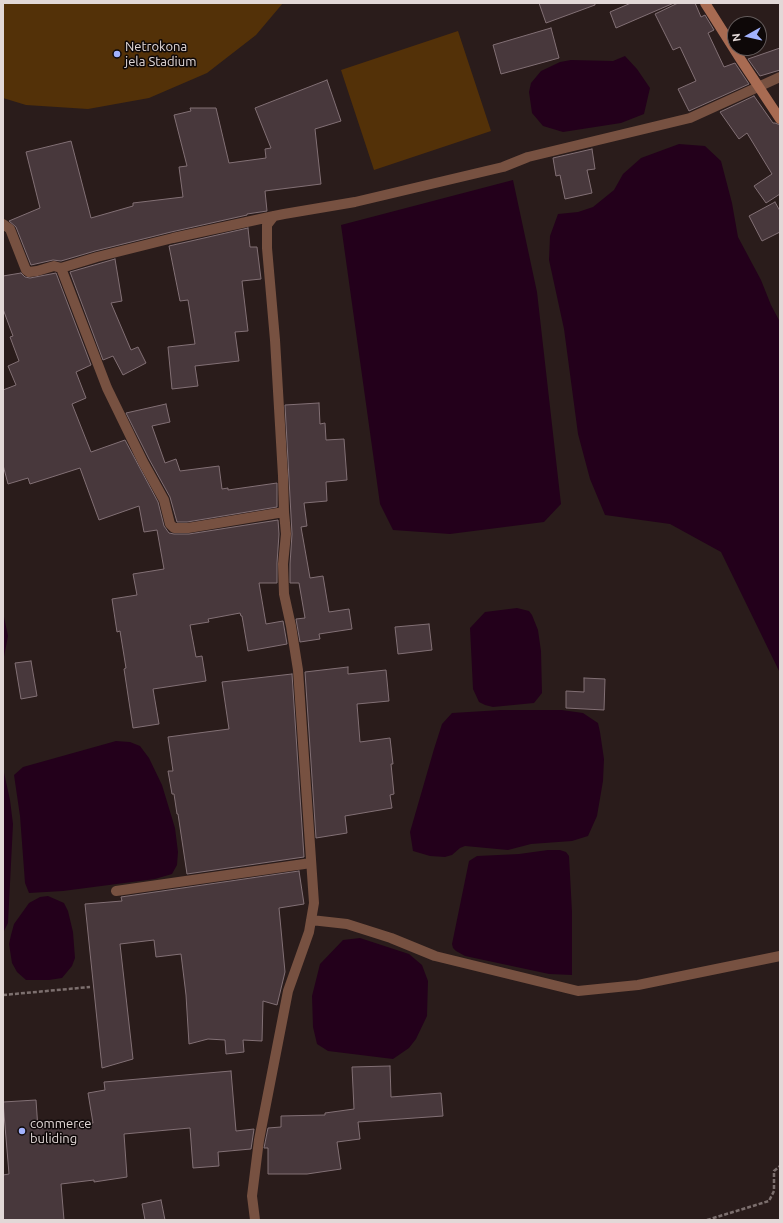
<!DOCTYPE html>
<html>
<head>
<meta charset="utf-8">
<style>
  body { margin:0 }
  #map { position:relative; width:783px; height:1223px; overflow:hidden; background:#2a1c1b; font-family:Ubuntu,sans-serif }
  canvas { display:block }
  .frame { position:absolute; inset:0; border:4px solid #e2d8d7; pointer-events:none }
  .north { position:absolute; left:727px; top:16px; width:40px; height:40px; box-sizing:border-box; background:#0e0808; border:1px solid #635b5b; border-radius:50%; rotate:262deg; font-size:11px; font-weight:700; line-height:16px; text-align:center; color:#e2d8d7 }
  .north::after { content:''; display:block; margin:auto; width:14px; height:18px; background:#a2b2fd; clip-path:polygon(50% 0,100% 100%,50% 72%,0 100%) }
</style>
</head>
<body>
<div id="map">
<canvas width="783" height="1223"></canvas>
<div class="frame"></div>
<div class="north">N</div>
</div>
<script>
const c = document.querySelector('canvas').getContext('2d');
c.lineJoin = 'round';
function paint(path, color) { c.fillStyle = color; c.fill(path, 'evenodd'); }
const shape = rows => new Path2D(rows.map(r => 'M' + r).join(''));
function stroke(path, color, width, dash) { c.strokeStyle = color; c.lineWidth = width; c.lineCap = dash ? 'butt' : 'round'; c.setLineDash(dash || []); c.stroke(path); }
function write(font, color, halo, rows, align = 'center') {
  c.font = font + ' Ubuntu,sans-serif'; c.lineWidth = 3; c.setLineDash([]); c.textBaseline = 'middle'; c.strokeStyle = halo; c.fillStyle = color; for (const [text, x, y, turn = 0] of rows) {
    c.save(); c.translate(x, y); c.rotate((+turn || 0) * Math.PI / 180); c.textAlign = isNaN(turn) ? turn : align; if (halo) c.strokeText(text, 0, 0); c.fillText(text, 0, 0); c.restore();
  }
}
paint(shape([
  [3,3,283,3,256,35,207,73,149,98,88,109,26,105,3,98],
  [458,31,491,131,374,170,341,70]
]), '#533108');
paint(shape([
  [625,56,637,69,650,88,644,114,621,123,563,132,543,126,532,113,529,92,531,83,541,71,560,62,571,60,613,61],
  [679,144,705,146,721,161,732,203,738,237,761,280,771,305,780,322,780,673,721,552,670,524,605,515,590,479,578,434,564,329,549,260,550,236,558,214,578,212,593,207,614,190,623,174,641,158],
  [513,180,537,292,561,504,544,522,450,534,393,530,380,504,341,225],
  [517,608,529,611,532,615,538,630,541,651,542,693,534,703,493,707,485,705,479,702,473,689,470,628,485,612],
  [3,612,8,636,3,662],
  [501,710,562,710,583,713,598,723,600,732,604,759,603,781,597,816,588,836,572,841,531,844,508,850,465,846,460,848,452,855,445,857,430,856,413,851,410,832,434,749,442,724,452,713],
  [116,741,130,742,140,746,149,758,162,785,175,828,178,852,177,865,172,874,155,879,63,891,29,893,25,883,20,816,14,775,23,767],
  [3,768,10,800,13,824,8,923,3,933],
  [548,850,560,850,566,852,569,856,572,912,572,975,549,974,465,956,456,951,453,948,452,944,469,861,477,856,519,854],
  [48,896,64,903,68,911,73,932,75,958,72,966,62,978,49,980,26,980,17,972,12,963,9,944,11,935,14,924,29,903,40,897],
  [360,938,409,954,422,965,428,981,427,1016,416,1039,409,1048,393,1059,328,1051,317,1044,313,1027,312,996,320,964,343,940]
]), '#23001b');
const building = shape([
  [539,3,595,3,595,5,546,23,539,3],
  [631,3,674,3,616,28,610,12,631,3],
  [678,3,695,3,701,17,705,15,714,30,708,33,724,67,735,63,749,84,689,111,678,89,696,81,680,47,673,50,655,14,678,3],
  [551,28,559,58,501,74,493,45,551,28],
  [780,48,780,70,760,76,748,59,780,48],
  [327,80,341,121,315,129,321,184,265,191,267,211,247,214,247,215,171,232,95,251,61,261,53,260,31,265,16,227,9,221,40,208,26,152,71,141,91,218,133,206,133,203,183,197,179,167,187,166,174,115,191,111,190,108,216,108,229,163,266,158,265,149,271,148,255,108,327,80],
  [754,96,773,123,775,123,780,125,780,194,766,203,754,186,772,174,747,133,739,139,720,112,754,96],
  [592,149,595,169,587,170,592,193,565,199,560,175,556,176,553,158,592,149],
  [775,202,780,211,780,232,762,241,749,216,775,202],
  [248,228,250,247,257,247,261,279,242,281,248,331,235,332,239,361,195,366,198,386,172,389,168,347,195,344,188,300,180,301,169,246,248,228],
  [115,259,122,301,111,303,131,350,138,347,146,363,123,375,113,356,103,360,70,272,115,259],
  [21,273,25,277,30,278,56,273,91,365,76,372,86,398,72,404,91,452,125,440,158,502,164,526,169,533,174,534,189,534,278,520,279,534,277,563,277,583,259,583,266,624,283,621,287,644,248,651,242,616,241,616,240,613,208,619,209,622,190,625,196,657,202,656,206,681,153,689,159,724,133,728,124,669,126,668,120,631,117,632,112,599,137,595,133,574,164,569,157,530,144,532,139,506,99,520,80,468,30,484,28,478,8,484,3,465,3,390,16,385,8,366,19,361,10,337,13,336,3,309,3,276,21,273],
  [319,403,320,424,325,423,326,440,344,439,347,480,326,482,327,501,304,503,307,526,301,527,310,578,323,576,329,612,349,609,352,629,319,634,320,639,300,642,296,619,305,618,299,583,290,583,290,564,292,534,285,405,319,403],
  [166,404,170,422,152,426,165,463,176,459,180,471,219,466,222,489,228,488,228,490,277,483,277,507,187,522,177,522,170,497,149,459,126,413,166,404],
  [429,624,432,650,398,654,395,627,429,624],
  [31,661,37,696,21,699,15,663,31,661],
  [348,667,348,674,386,670,389,701,357,704,360,742,390,738,393,764,391,764,394,794,390,795,392,808,345,816,347,833,316,838,305,672,348,667],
  [292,674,304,857,187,874,178,814,177,814,174,794,172,794,168,771,173,771,168,737,229,729,222,682,292,674],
  [584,678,605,679,604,710,566,708,566,691,584,692,584,678],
  [299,871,304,904,279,908,285,972,277,1005,263,1001,262,1041,243,1040,244,1052,226,1054,225,1040,208,1039,189,1044,186,995,181,954,156,957,154,940,120,944,133,1059,102,1068,85,904,122,901,121,897,299,871],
  [390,1066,391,1097,441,1093,443,1116,358,1122,360,1139,337,1142,341,1169,307,1174,268,1174,268,1148,264,1148,268,1128,281,1127,281,1116,325,1115,325,1113,354,1109,352,1067,390,1066],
  [231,1071,236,1131,254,1129,251,1149,218,1152,219,1166,193,1168,190,1128,124,1134,127,1177,94,1182,94,1180,61,1184,64,1220,3,1220,3,1175,9,1174,3,1102,36,1100,38,1129,93,1123,88,1093,105,1090,104,1082,231,1071],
  [161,1200,165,1220,145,1220,142,1204,161,1200]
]);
paint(building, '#48383c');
stroke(building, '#827075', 1);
stroke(shape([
  [3,995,90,987],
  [707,1220,769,1201,774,1191,774,1171,780,1166]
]), '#7c6f6e', 2.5, [4, 2]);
stroke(shape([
  [274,216,173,238,97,257,61,268,107,388,143,462,164,500,170,524,174,528,188,528,284,512],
  [3,224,10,229,26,270,29,272,37,271,54,266,61,268],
  [116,891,311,863],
  [311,920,347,924,391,938,435,956,578,991,638,985,780,956],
  [255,1220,252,1196,259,1140,288,991,309,932,314,903,298,670,291,626,284,594,283,564,286,534,284,512,283,476,275,340,267,248,267,225,274,216,284,214,355,202,503,167,528,157,690,118,780,77]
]), '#775141', 10);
stroke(shape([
  [705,3,741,60,780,119]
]), '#a86b52', 10);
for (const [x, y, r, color] of [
  [117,54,4,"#a2b2fd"],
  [22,1131,4,"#a2b2fd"]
]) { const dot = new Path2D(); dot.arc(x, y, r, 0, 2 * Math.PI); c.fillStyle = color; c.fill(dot); stroke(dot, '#0e0808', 1.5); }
write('13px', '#e2d8d7', '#0e0808', [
  ["Netrokona",125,47],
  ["jela Stadium",125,62],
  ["commerce",30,1124],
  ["buliding",30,1139]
], 'left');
</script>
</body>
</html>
